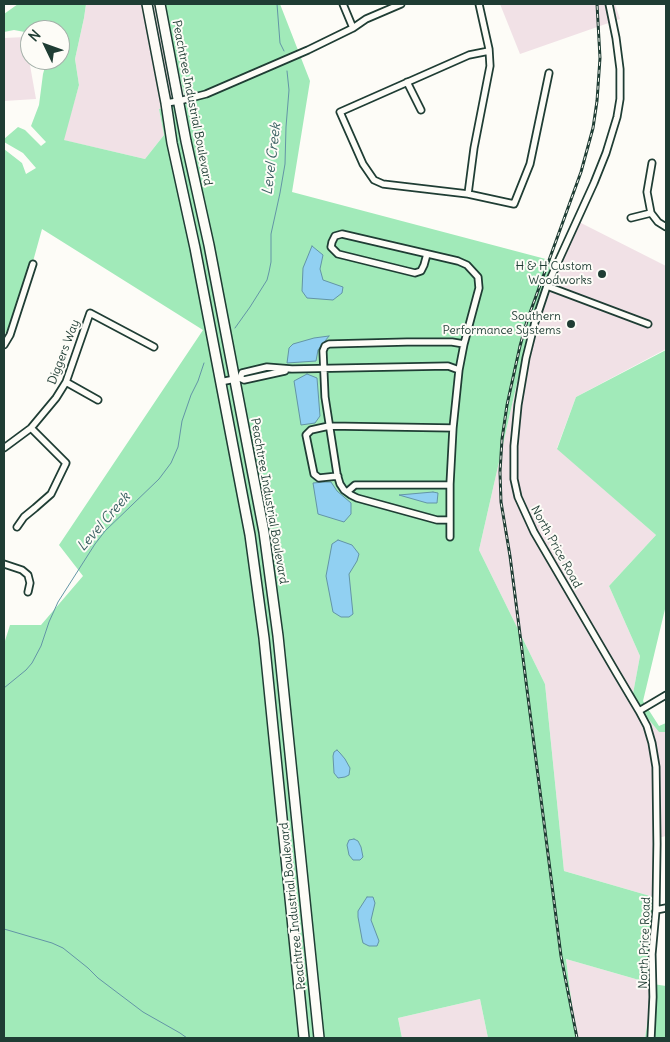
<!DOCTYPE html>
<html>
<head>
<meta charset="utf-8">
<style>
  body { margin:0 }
  #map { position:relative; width:670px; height:1042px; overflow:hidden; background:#fdfcf7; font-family:Delius,sans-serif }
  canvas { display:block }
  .frame { position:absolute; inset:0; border:5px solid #1f3d34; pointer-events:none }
  .north { position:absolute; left:20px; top:20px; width:50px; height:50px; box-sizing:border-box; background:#fdfcf7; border:1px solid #a4b0a9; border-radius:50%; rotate:312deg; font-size:14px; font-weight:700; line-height:20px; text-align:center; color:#1f3d34 }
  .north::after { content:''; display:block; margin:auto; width:18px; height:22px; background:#1f3d34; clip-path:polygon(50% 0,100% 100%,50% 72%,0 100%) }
</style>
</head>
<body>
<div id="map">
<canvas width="670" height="1042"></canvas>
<div class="frame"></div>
<div class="north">N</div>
</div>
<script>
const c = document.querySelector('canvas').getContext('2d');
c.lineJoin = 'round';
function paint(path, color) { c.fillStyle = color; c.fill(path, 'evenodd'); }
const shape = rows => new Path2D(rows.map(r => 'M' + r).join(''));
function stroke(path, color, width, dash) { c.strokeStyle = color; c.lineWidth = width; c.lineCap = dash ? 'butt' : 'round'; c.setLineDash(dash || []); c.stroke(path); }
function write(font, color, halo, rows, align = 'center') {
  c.font = font + ' Delius,sans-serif'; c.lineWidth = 4; c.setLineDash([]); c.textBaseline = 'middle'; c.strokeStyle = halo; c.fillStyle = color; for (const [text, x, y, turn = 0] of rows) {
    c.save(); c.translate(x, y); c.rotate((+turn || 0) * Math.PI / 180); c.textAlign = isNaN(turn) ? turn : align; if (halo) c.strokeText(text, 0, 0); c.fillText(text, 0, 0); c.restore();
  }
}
paint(shape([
  [86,4,162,4,186,102,159,109,164,135,145,159,63,140,79,85,75,59,84,18],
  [500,4,615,4,620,19,520,54],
  [25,37,36,99,4,101,4,38],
  [579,222,666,266,666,349,576,397,557,448,656,535,609,586,640,656,632,699,659,732,666,732,666,836,658,838,657,898,564,871,545,684,479,550,531,321,557,262],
  [566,959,653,984,645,1038,576,1038],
  [480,999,488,1038,402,1038,398,1018]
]), '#f1e1e6');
paint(shape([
  [18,4,86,4,84,18,75,59,79,85,64,140,145,159,164,135,159,109,186,102,162,4,280,4,310,81,292,192,557,262,531,321,479,550,545,684,564,871,657,898,653,984,666,986,666,1038,645,1038,653,984,566,959,576,1038,488,1038,480,999,398,1018,402,1038,4,1038,4,644,10,625,41,625,83,576,59,545,203,330,42,229,22,301,4,336,4,149,22,163,26,174,36,168,23,153,4,142,4,139,18,127,25,130,41,146,46,142,31,126,39,105,43,74,47,60,60,60,60,30,30,30,30,33,14,30,4,32,4,14],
  [666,350,666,605,643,701,659,726,666,723,666,732,659,732,632,699,640,656,609,586,656,535,557,449,576,397]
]), '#a1eab9');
const water = shape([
  [312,246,323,255,320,269,323,280,343,287,342,293,333,300,307,298,302,291,303,268,312,246],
  [329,336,318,350,316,361,287,363,289,348,293,344,314,338,329,336],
  [307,374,317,378,320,416,315,423,301,425,294,381,307,374],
  [324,482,331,482,337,491,351,503,351,514,344,522,318,514,313,483,324,482],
  [433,492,438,493,437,503,427,503,399,495,433,492],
  [338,540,352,545,359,554,357,561,349,574,353,614,349,617,341,617,333,612,326,576,332,544,338,540],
  [337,750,340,753,345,759,350,768,349,775,345,777,338,778,334,773,333,756,334,752,337,750],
  [354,839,358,841,361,847,363,857,360,860,353,860,349,855,347,845,349,840,354,839],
  [367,897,373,897,375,903,371,920,379,941,377,946,369,946,363,943,362,939,358,917,358,911,367,897]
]);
paint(water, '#91d0f2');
stroke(water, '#6395a6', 1);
stroke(shape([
  [277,4,280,43,284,51],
  [235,328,250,307,267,280,269,272,271,262,271,234,280,193,285,164,286,127,289,90,287,71],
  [4,688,26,670,32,663,41,646,49,622,58,602,95,544,105,531,159,479,171,463,178,447,182,421,191,395,198,381,204,363],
  [4,929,52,943,63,948,88,968,98,978,143,1012,180,1033,187,1038]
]), '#6395a6', 1);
const minor = shape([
  [343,4,353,28],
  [609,4,616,38,620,69,620,99,617,117,606,153,594,183,547,286,535,322,526,358,518,405,514,446,514,479,518,497,534,532,617,674,639,711,647,726,652,743,656,767,657,844,656,910,652,954,653,997,651,1038],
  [489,51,469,55,340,112,363,164,374,180,383,184,468,194,514,204,530,164,549,73],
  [407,82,421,110],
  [166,103,179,101,206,94,308,50,353,28,366,19,401,4],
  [652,163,647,192,651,213,658,222,666,227],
  [468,194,474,148,490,66,489,49,479,4],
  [631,218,651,213],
  [427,254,424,265,421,271,415,273,338,254,331,247,332,242,335,236,342,234,458,261,467,265,478,277,479,288,464,344,459,370,453,428,450,484,450,537],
  [547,286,648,324],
  [4,345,10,335,33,264],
  [240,378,242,373,267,367,292,369,448,366,459,370],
  [66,382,98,400],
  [220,382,240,378,244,380,285,371],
  [4,448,31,428,56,398,66,382,90,313,154,347],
  [338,476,319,478,314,474,306,435,311,430,329,426,453,428],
  [347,492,355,485,450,485],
  [450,520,437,520,357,498,351,495,344,490,340,484,337,474,325,397,323,351,325,346,329,344,407,342,452,342,464,344],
  [17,527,24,517,35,508,51,494,66,463,31,428],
  [4,564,22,570,28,575,30,583,28,592],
  [639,711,666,695],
  [656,910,666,908]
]);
const highway = shape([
  [147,4,166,103,172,143,195,248,250,535,264,638,304,1038],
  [160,4,186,141,209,245,264,532,278,636,319,1038]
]);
stroke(minor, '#1f3d34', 9);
stroke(highway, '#1f3d34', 12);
stroke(minor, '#fdfcf7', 5.5);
stroke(highway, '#fdfcf7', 9);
const rail = shape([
  [577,1038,561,956,510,556,501,502,500,472,502,439,507,405,520,346,527,321,581,172,593,128,597,101,600,58,597,4]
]);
stroke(rail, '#1f3d34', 3);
stroke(rail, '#fdfcf7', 1, [4]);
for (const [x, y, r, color] of [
  [602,274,5,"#1f3d34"],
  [571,324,5,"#1f3d34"]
]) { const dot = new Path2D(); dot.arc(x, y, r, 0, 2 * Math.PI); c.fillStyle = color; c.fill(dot); stroke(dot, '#fdfcf7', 2); }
write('12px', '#1f3d34', '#fdfcf7', [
  ["Peachtree Industrial Boulevard",192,103,79],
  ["Diggers Way",64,352,-69],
  ["Peachtree Industrial Boulevard",269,501,80],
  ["North Price Road",556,547,61],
  ["Peachtree Industrial Boulevard",293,906,-96],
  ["North Price Road",645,943,-88]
]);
write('12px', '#1f3d34', '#fdfcf7', [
  ["H & H Custom",592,267],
  ["Woodworks",592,281],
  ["Southern",561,317],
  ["Performance Systems",561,331]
], 'right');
write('italic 14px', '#3c6264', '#fdfcf7', [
  ["Level Creek",272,159,-83],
  ["Level Creek",104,522,-49]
]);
</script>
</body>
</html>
